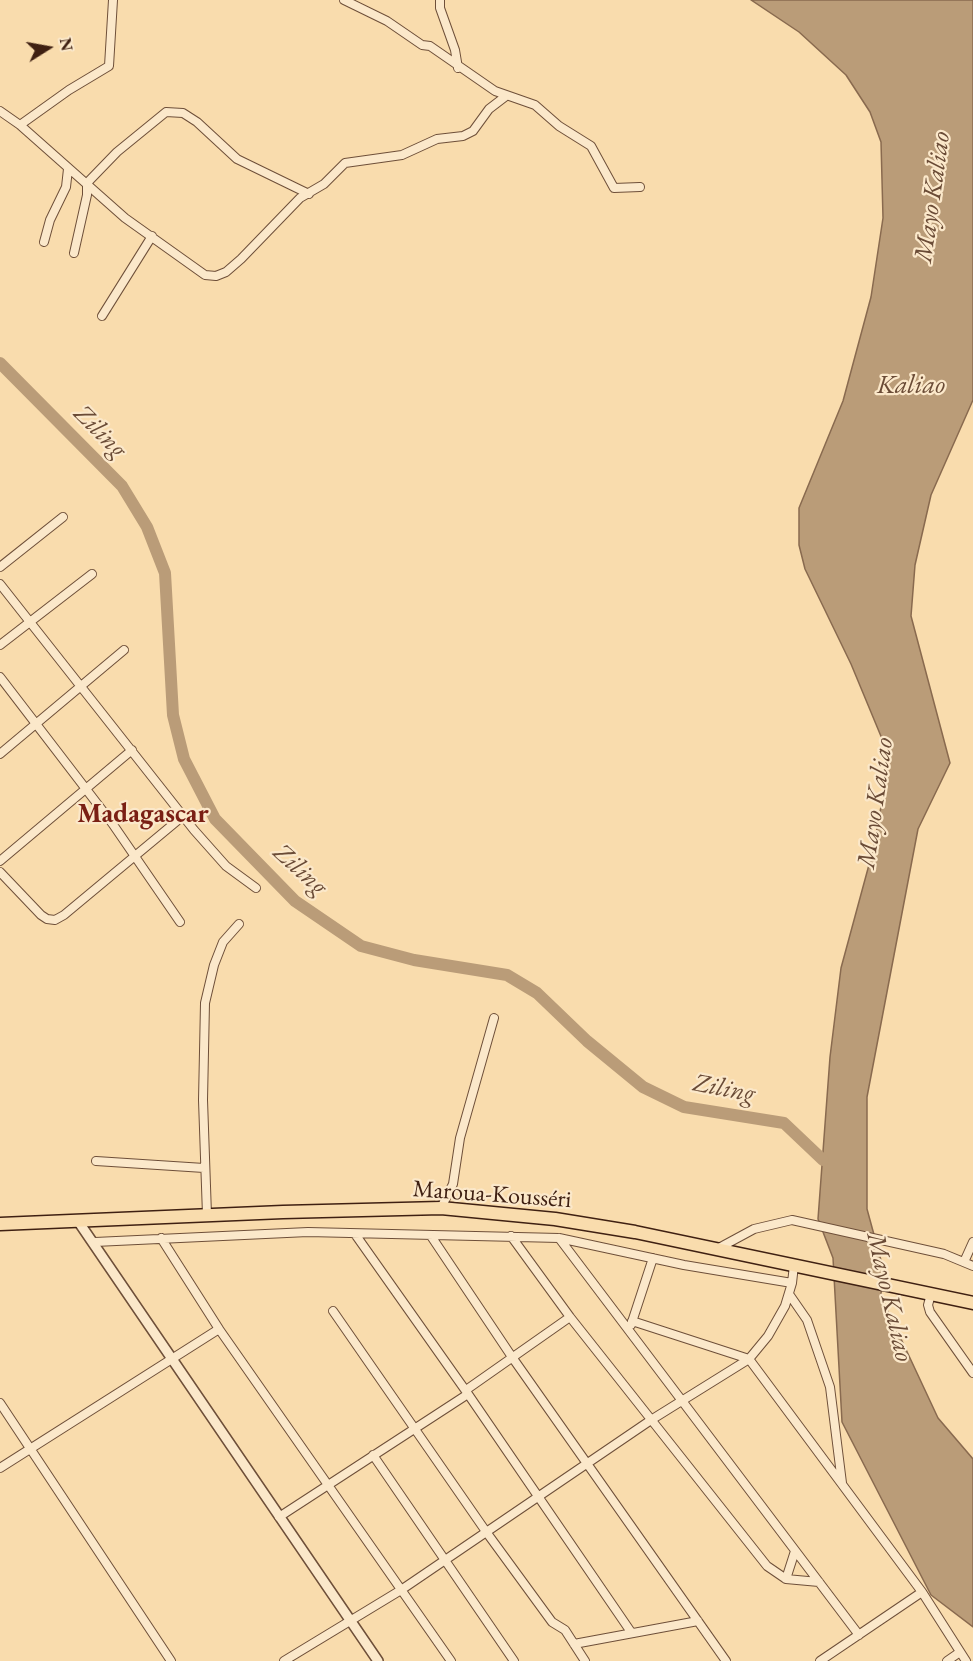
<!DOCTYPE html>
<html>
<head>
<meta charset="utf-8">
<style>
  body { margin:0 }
  #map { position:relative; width:973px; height:1661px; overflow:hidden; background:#f9dcad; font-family:"EB Garamond",serif }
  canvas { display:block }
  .north { position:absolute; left:18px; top:18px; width:60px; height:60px; -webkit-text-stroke:4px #fbe8ca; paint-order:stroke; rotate:79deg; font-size:16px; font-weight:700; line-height:24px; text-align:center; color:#3f2012 }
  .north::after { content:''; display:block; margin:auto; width:21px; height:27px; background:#3f2012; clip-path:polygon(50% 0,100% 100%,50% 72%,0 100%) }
</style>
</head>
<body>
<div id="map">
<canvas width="973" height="1661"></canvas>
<div class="north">N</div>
</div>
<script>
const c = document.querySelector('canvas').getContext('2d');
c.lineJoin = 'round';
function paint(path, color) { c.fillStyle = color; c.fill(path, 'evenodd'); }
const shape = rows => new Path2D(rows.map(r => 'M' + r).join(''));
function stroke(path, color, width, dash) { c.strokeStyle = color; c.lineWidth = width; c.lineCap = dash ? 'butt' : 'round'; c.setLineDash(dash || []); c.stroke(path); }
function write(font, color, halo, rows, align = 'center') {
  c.font = font + ' "EB Garamond",serif'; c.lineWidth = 4.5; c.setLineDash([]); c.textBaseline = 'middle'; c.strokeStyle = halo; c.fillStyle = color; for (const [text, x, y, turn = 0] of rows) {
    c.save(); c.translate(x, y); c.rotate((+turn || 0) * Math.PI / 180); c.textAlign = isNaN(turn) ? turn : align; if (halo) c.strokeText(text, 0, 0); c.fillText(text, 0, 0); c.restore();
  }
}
const water = shape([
  [751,0,973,0,973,400,931,495,915,565,911,616,950,763,918,829,867,1097,867,1209,882,1264,881,1296,938,1418,973,1459,973,1627,931,1595,842,1422,833,1258,818,1219,830,1057,841,968,873,850,890,758,851,664,805,569,799,545,799,508,843,401,871,297,883,218,881,142,870,112,846,75,799,32,751,0]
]);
paint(water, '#ba9c78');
stroke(water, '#896a4f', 1.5);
stroke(shape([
  [0,363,122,486,147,527,165,573,173,715,184,759,215,819,295,901,361,946,414,960,507,975,537,993,587,1041,643,1087,684,1107,784,1123,823,1160]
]), '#ba9c78', 12);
const minor = shape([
  [344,0,387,21,422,45,430,46,495,91,535,105,559,126,591,146,614,188,640,187],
  [440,0,440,8,455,50,458,68],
  [0,111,20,125,125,218,205,275,216,276,226,272,241,259,300,198,324,184,345,163,402,155,437,139,463,136,473,131,489,109,506,96],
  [20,125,69,90,109,66,113,0],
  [44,242,50,220,66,187,68,169],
  [74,253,87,195,87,183,117,152,166,112,183,113,197,122,237,159,309,194],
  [102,316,152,236],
  [0,567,63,517],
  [0,584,194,830,226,866,256,888],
  [0,645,92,574],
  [0,677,112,823,180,922],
  [0,754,124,650],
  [0,861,132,750],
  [0,872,41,915,47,919,55,920,64,915,183,816],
  [96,1161,204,1168],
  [441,1208,453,1184,460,1138,494,1018],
  [207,1215,203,1100,205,1003,214,965,223,942,239,924],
  [355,1234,468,1394,631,1632],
  [431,1236,512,1357,726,1661],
  [511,1236,570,1317,767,1566,786,1579,819,1582],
  [161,1238,219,1329,451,1661],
  [559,1238,859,1635],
  [95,1242,308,1232,559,1238,684,1265,792,1283],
  [717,1249,754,1229,792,1220,944,1254,973,1266],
  [964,1262,973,1242],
  [789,1294,807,1320,830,1387,842,1483],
  [931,1294,928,1305,930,1312,973,1373],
  [333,1311,487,1533,552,1622,565,1630,585,1661],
  [632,1321,749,1359,922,1592,966,1661],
  [631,1325,653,1258],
  [466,1390,570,1317],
  [0,1403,171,1661],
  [373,1455,514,1661],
  [0,1468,219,1329],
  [279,1517,468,1394],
  [786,1579,795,1551],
  [574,1644,698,1621],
  [284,1661,401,1590,651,1420,749,1359,768,1336,785,1306,792,1283,794,1265],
  [820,1661,922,1592],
  [947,1661,960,1652]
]);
const tertiary = shape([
  [78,1221,378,1661]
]);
const trunk = shape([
  [0,1224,283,1212,441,1208,555,1219,635,1232,973,1303]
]);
stroke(minor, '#6e4f39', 10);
stroke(tertiary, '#6e4f39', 12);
stroke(trunk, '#3f2012', 15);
stroke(minor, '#fbe8ca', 8);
stroke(tertiary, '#fbe8ca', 9);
stroke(trunk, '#f9dcad', 12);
write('24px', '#3f2012', '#fbe8ca', [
  ["Maroua-Kousséri",492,1195,4]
]);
write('italic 26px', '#6a4b36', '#fbe8ca', [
  ["Mayo Kaliao",933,197,-82],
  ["Kaliao",911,386],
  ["Ziling",100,432,45],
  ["Mayo Kaliao",876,803,-82],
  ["Ziling",300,870,42],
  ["Ziling",724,1089,11],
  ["Mayo Kaliao",889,1297,77]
]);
write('bold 27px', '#7a1f14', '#fbe8ca', [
  ["Madagascar",143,815]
]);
</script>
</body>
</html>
